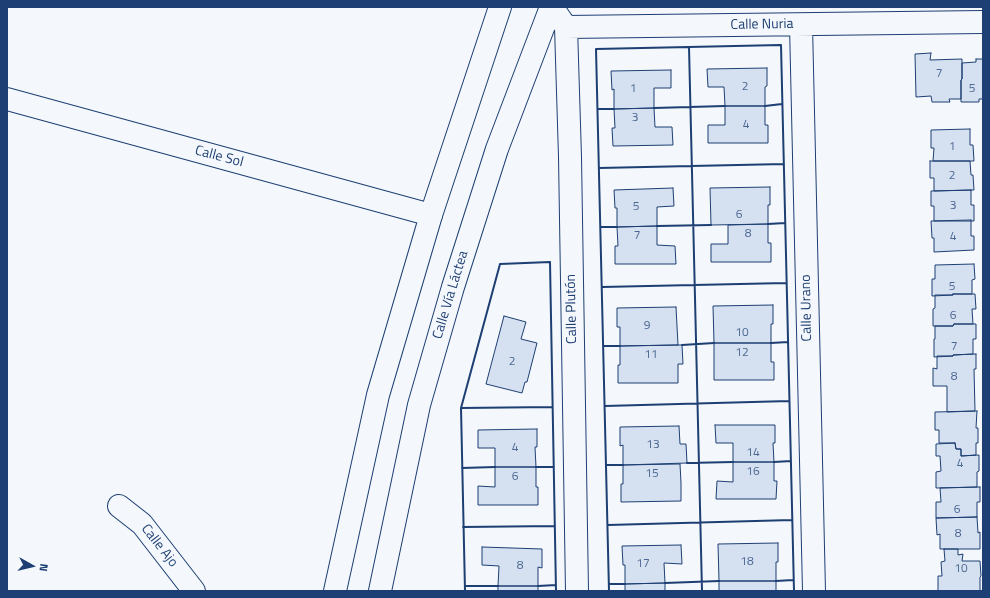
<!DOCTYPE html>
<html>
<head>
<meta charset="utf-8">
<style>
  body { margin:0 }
  #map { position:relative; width:990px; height:598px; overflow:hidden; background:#f4f7fb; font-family:"Titillium Web",sans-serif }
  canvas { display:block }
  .frame { position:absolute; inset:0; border:8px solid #1d3f73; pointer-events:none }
  .north { position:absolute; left:12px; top:546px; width:40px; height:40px; -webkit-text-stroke:3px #f4f7fb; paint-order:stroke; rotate:98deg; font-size:11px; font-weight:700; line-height:16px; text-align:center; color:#1d3f73 }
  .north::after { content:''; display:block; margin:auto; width:14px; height:18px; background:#1d3f73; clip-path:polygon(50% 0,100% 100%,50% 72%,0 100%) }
</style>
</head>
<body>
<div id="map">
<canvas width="990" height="598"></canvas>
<div class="frame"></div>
<div class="north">N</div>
</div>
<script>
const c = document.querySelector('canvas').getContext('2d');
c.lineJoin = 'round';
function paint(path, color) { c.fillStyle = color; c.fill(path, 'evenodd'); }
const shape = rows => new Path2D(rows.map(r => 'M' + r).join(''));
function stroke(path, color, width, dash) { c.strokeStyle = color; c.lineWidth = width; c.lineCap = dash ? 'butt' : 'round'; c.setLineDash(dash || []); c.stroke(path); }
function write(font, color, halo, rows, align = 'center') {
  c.font = font + ' "Titillium Web",sans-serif'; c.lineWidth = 3; c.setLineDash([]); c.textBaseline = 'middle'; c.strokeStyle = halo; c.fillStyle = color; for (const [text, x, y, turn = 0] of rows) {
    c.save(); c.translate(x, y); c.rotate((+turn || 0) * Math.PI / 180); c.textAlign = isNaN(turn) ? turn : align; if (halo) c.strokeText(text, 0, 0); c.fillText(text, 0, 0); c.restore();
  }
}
const building = shape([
  [931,53,930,60,962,59,962,79,961,80,961,99,949,99,950,102,932,102,931,96,916,97,915,54,931,53],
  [976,59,983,59,983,99,979,99,979,102,961,102,961,80,962,79,962,63,976,62,976,59],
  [767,68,767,86,765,87,765,106,725,106,724,87,708,87,707,69,767,68],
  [671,70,671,88,654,88,654,108,614,109,614,89,612,90,611,71,671,70],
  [725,106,765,106,765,125,768,125,768,143,708,143,708,125,725,125,725,106],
  [654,108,655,127,672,127,673,145,613,146,612,128,615,128,614,109,654,108],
  [970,129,970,145,973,145,974,161,933,161,934,148,931,148,931,130,970,129],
  [930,161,970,161,971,175,973,175,974,190,934,191,934,178,930,178,930,161],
  [770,187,770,205,768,205,768,224,711,225,710,188,770,187],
  [673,188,674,206,657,207,657,226,617,227,617,208,615,208,614,190,673,188],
  [971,190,971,205,974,205,974,221,934,221,934,206,931,206,931,191,971,190],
  [971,220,971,236,974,236,974,250,934,252,934,238,932,238,931,221,971,220],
  [768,224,768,243,771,243,771,262,711,262,711,244,728,244,728,225,768,224],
  [657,226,657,245,675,246,676,264,615,264,615,246,618,246,617,227,657,226],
  [974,264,975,279,972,280,972,294,953,294,953,295,932,296,932,279,935,279,935,265,974,264],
  [953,294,975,294,976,309,972,309,973,324,954,324,953,326,933,326,933,309,935,308,935,295,953,295,953,294],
  [773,305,773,324,771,324,771,343,714,343,713,306,773,305],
  [676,307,678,345,620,346,620,327,617,327,617,308,676,307],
  [504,316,526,322,521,339,537,343,527,382,525,382,522,393,486,384,504,316],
  [954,324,976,324,976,339,973,339,973,354,953,355,953,356,934,357,934,339,935,339,935,326,953,326,954,324],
  [714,343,771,343,771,362,774,362,774,380,714,380,714,343],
  [678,345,682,345,683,364,678,364,678,383,618,383,618,365,620,365,620,346,678,345],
  [976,354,976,369,974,369,975,411,947,412,947,386,933,386,933,368,937,369,937,356,953,356,953,355,976,354],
  [977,411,976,428,978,428,978,443,976,443,976,455,961,456,961,449,956,449,955,443,939,443,939,430,935,430,935,412,977,411],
  [715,425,775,425,775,443,773,443,774,462,733,462,733,443,716,443,715,425],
  [679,426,680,444,686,444,687,463,623,465,623,445,620,446,620,427,679,426],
  [537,429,537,447,535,447,536,467,495,467,495,448,478,448,478,430,537,429],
  [955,443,956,449,961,449,961,456,979,455,979,471,977,472,977,487,936,488,936,472,941,471,940,456,936,456,936,444,955,443],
  [733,462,774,462,774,481,777,481,776,499,716,499,717,481,733,482,733,462],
  [680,464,681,483,681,501,621,502,621,484,623,484,623,465,680,464],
  [495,467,536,467,536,487,538,487,538,505,478,505,478,486,495,487,495,467],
  [980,487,980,502,977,502,977,517,936,518,936,502,941,502,940,488,980,487],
  [977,517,978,533,980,532,980,549,940,549,940,534,937,535,936,518,977,517],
  [778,543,778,562,776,562,776,581,719,581,718,544,778,543],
  [681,545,682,564,664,563,665,583,625,584,625,565,623,565,622,546,681,545],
  [482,547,542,549,542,568,538,567,538,586,498,586,499,566,482,565,482,547],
  [944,549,958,549,958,555,963,554,962,561,980,561,981,576,980,577,980,591,938,591,938,576,942,576,941,562,945,561,944,549],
  [719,581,776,581,776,591,719,591,719,581],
  [665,583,665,591,625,591,625,584,665,583],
  [498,586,538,586,538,591,498,591,498,586]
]);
paint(building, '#d5e0f0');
stroke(building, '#1d3f73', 1);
const minor = shape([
  [557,14,566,27,983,22],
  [801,25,814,591],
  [566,27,570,157,577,591],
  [7,99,431,215],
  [119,506,142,524,194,591]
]);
const tertiary = shape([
  [335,591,378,395,431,215,500,7],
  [380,591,419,405,453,287,497,149,551,7]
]);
stroke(minor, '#1d3f73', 24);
stroke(tertiary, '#1d3f73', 24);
stroke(minor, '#f4f7fb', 22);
stroke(tertiary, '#f4f7fb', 22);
stroke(shape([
  [689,47,702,591],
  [765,106,782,104],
  [654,108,725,106],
  [598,109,614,109],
  [599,168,784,164],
  [768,224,785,223],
  [657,226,711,225],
  [601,227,617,227],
  [602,287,786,283],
  [771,343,788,342],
  [682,345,714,343],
  [603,346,620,346],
  [605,406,789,401],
  [461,408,552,407],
  [774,462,791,461],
  [687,463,733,462],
  [606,465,623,465],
  [536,467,554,467],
  [462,468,495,467],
  [608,525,792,520],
  [463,527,555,526],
  [776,581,793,580],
  [665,583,719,581],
  [609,584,625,584],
  [465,586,498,586],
  [538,586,556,585],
  [465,591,461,408,500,264,550,262,556,591],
  [609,591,596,49,781,45,794,591]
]), '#1d3f73', 2);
write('12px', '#4b6792', null, [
  ["7",939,74],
  ["2",745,87],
  ["1",633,89],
  ["5",972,89],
  ["3",635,118],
  ["4",746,125],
  ["1",952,147],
  ["2",952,176],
  ["3",953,206],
  ["5",636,207],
  ["6",739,215],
  ["8",748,234],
  ["7",637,236],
  ["4",953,237],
  ["5",952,287],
  ["6",953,316],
  ["9",647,326],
  ["10",742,333],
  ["7",954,347],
  ["12",742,353],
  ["11",651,355],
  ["2",512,362],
  ["8",954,377],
  ["13",653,445],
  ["4",515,448],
  ["14",753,453],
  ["4",960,464],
  ["16",753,472],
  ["15",652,474],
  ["6",515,477],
  ["6",957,510],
  ["8",958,534],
  ["18",747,562],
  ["17",643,564],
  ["8",520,566],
  ["10",961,569]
]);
write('14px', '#1d3f73', '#f4f7fb', [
  ["Calle Nuria",762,25,-1],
  ["Calle Sol",219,157,15],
  ["Calle Vía Láctea",451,295,-73],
  ["Calle Urano",807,308,-91],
  ["Calle Plutón",572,309,-91],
  ["Calle Ajo",159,546,52]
]);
</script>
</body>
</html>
